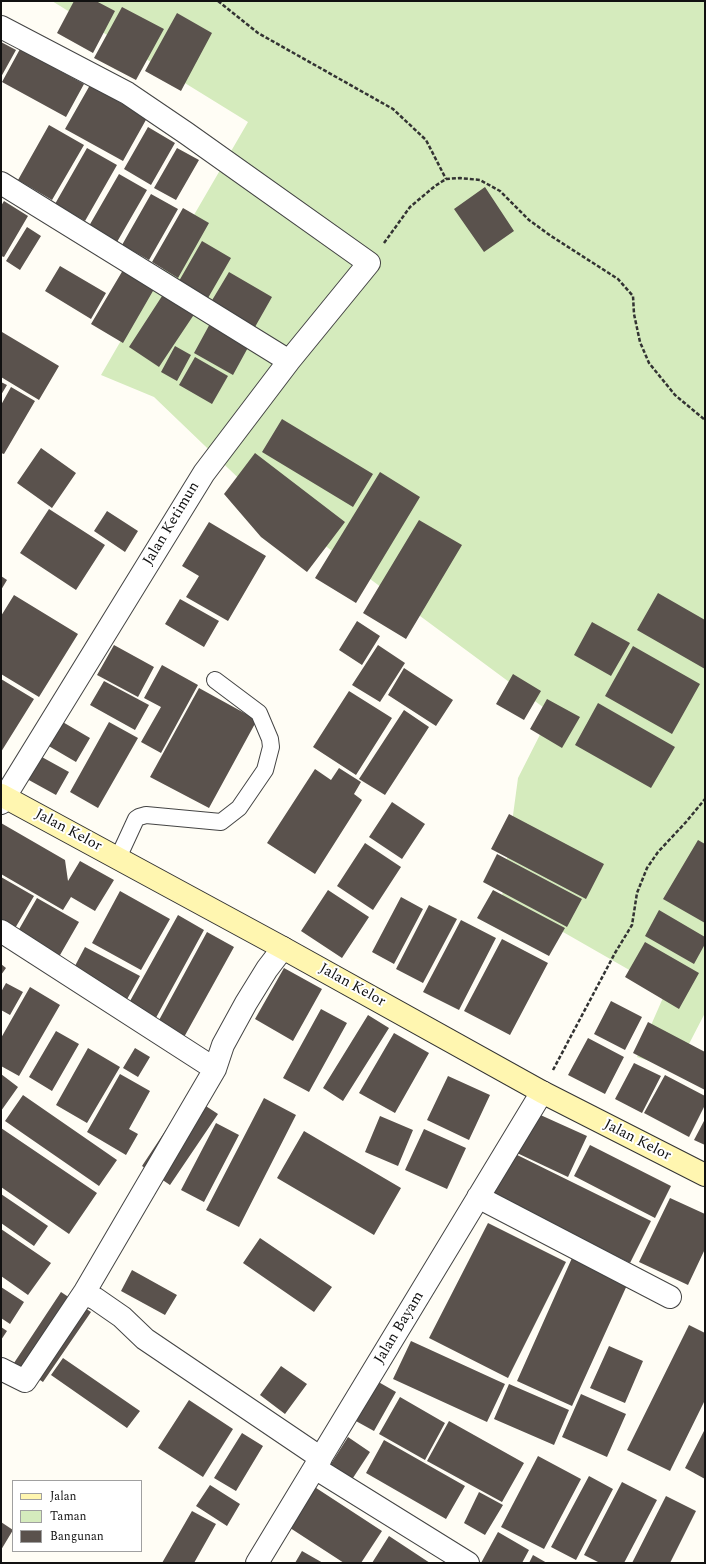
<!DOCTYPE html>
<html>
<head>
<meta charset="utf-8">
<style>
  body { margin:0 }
  #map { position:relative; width:706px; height:1564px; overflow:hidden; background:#fffdf5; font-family:Spectral,serif }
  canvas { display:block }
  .frame { position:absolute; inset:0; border:2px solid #111; pointer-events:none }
  .legend { position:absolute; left:12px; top:1480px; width:130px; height:72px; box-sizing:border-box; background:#fff; border:1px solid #a0a0a0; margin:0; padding:5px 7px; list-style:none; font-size:12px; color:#111 }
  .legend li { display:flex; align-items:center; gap:8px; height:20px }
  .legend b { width:20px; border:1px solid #a0a0a0 }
</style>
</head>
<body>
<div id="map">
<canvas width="706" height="1564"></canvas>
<div class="frame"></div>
<ul class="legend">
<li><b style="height:5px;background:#fff6b0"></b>Jalan</li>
<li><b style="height:11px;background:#d5ebbd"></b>Taman</li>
<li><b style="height:11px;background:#5a524d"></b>Bangunan</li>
</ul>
</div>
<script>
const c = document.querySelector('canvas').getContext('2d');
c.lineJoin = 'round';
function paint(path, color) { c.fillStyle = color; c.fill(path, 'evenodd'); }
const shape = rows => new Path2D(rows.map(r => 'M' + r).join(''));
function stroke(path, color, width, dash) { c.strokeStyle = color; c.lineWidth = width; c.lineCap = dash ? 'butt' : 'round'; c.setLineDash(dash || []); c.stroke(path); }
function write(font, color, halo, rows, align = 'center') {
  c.font = font + ' Spectral,serif'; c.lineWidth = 4; c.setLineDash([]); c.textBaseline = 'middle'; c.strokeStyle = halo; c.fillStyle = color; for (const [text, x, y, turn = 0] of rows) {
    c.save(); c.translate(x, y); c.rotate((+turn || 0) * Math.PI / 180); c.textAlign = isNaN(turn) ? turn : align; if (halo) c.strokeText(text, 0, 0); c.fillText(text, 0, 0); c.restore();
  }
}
paint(shape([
  [52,1,705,1,705,1013,676,1069,637,1057,666,991,502,897,518,778,551,713,254,493,154,397,101,375,248,122]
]), '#d5ebbd');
paint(shape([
  [74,1,96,1,115,11,93,53,57,33],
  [122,7,164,29,136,80,94,58],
  [177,13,212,33,181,91,145,71],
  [1,42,16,50,1,77],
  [20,49,84,84,66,117,2,82],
  [90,85,147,118,123,161,65,129],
  [49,125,84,145,52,200,18,180],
  [148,127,175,143,151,185,124,169],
  [87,148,117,165,85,221,55,204],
  [177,148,199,160,176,200,154,188],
  [119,174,147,190,117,242,89,226],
  [485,187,514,231,484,252,454,209],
  [151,194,178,209,149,260,122,245],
  [4,201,28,216,4,257,1,256,1,206],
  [183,208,209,223,178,278,152,262],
  [27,227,41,236,20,270,6,261],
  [202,241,231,258,208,298,179,281],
  [126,265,157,284,123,343,91,324],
  [60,266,106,293,91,319,45,291],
  [229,272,272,297,255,327,211,302],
  [164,293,195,313,159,367,129,347],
  [212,320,251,342,233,375,194,353],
  [2,332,59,366,39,400,1,377],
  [175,346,191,355,177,381,161,372],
  [195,357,228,376,212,404,179,385],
  [1,382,7,385,1,395],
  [11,387,35,401,4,454,1,453,1,405],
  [282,419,373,474,353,507,262,452],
  [41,448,76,473,52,508,17,483],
  [255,453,345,522,307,572,261,537,224,494],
  [380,472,420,497,356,603,315,578],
  [49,509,105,545,76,590,20,553],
  [107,511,138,531,125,552,94,531],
  [419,520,462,545,406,639,363,613],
  [209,522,266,556,228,621,186,597,199,576,182,566],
  [1,576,7,580,1,590],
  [658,593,705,620,705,669,637,630],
  [14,595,78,634,39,697,1,674,1,616],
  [180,599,219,621,204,647,165,624],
  [357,621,380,636,362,665,339,650],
  [592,622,630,643,611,676,574,655],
  [114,645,154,667,138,697,97,675],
  [378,645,405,663,380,702,352,685],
  [633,646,700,684,672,734,605,696],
  [162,665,198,685,161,753,141,742,161,707,144,698],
  [404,668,453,700,436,726,388,695],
  [513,674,541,691,524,720,496,704],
  [1,679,34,699,1,752],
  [104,681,149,705,135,730,90,705],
  [199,688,257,720,209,808,150,777],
  [349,691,392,718,356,775,313,747],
  [547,699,580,717,562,748,530,729],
  [598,703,675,747,651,788,575,745],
  [404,710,429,727,385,795,359,779],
  [61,721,90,738,76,762,47,745],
  [109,722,138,738,98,808,70,792],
  [40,756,69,772,56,795,27,779],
  [339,768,361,782,354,794,362,800,315,874,267,843,315,769,331,780],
  [392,802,425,824,402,859,369,837],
  [509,814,604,864,586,899,491,849],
  [1,823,65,860,68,881,80,861,114,880,95,911,71,897,63,910,1,874],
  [698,840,705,844,705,923,663,899],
  [365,843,401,867,373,910,337,886],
  [497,854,582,899,567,927,483,882],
  [1,877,34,896,14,930,1,922],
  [328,890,369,917,342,958,301,931],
  [493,890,565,928,549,956,477,918],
  [120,891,170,919,141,970,92,943],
  [401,897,423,909,394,964,372,952],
  [37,898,79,922,56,962,14,938],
  [429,905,457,919,423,983,396,969],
  [659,910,705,937,705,944,694,964,645,936],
  [178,915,204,930,152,1025,125,1010],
  [461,920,496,938,459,1010,423,992],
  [207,932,234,947,178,1048,152,1033],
  [502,939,548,963,510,1035,464,1011],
  [645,942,699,973,679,1009,625,977],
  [85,947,140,976,121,1010,67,981],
  [1,964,6,968,1,975],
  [284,968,322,989,293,1041,255,1019],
  [6,983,23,992,10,1015,1,1010,1,992],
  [30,987,60,1005,19,1076,1,1066,1,1038],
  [611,1001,642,1017,625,1050,594,1034],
  [321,1009,347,1023,309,1092,283,1078],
  [368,1015,389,1028,343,1101,323,1088],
  [648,1022,705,1052,705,1090,633,1053],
  [56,1031,79,1044,52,1091,29,1077],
  [394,1033,429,1053,395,1113,359,1093],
  [588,1038,624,1057,605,1094,568,1075],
  [88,1048,120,1067,87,1123,56,1105],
  [135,1048,150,1057,138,1077,123,1068],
  [634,1063,661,1076,642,1113,615,1099],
  [1,1074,18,1087,1,1111],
  [120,1074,150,1091,129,1129,138,1134,126,1155,87,1132],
  [665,1075,705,1096,705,1105,689,1137,644,1113],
  [448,1076,490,1095,469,1140,427,1120],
  [23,1095,117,1160,99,1186,5,1121],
  [189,1095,218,1114,170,1185,142,1166],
  [264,1098,296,1115,239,1227,206,1210],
  [536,1113,587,1136,568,1177,517,1153],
  [380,1116,413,1130,398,1166,365,1152],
  [705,1119,705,1145,694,1140],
  [216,1123,239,1135,204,1202,181,1190],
  [1,1128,97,1193,69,1234,1,1187],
  [424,1129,466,1148,447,1189,405,1170],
  [304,1131,401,1188,374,1235,277,1178],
  [590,1145,671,1186,655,1218,574,1176],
  [505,1149,651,1221,630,1263,484,1191],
  [1,1194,48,1226,34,1246,1,1223],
  [670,1198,705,1214,705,1249,688,1285,639,1262],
  [488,1223,566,1262,508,1378,429,1338],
  [1,1229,51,1263,28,1295,1,1276],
  [260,1238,332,1287,314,1312,243,1263],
  [572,1258,628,1283,572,1406,517,1381],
  [132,1270,177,1295,165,1315,121,1291],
  [1,1287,24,1302,10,1324,1,1318],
  [61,1292,91,1312,43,1382,14,1363],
  [689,1325,705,1333,705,1400,670,1471,627,1450],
  [1,1327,7,1331,1,1340],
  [411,1341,505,1384,487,1422,393,1379],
  [609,1346,643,1361,625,1403,590,1388],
  [63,1358,140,1411,127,1428,51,1375],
  [281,1366,307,1384,285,1414,260,1395],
  [368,1376,396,1392,374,1431,345,1415],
  [509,1384,569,1410,554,1445,494,1419],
  [581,1394,626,1414,607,1457,562,1437],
  [400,1397,445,1423,425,1460,379,1434],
  [189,1400,233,1429,203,1477,158,1448],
  [449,1421,524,1463,502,1502,427,1461],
  [705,1429,705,1479,685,1468],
  [242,1433,263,1446,236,1491,214,1478],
  [348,1437,370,1452,349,1484,327,1470],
  [384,1440,465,1486,446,1519,366,1473],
  [538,1456,581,1479,544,1549,501,1527],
  [589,1476,613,1489,576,1560,551,1547],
  [622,1482,657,1500,624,1563,600,1563,584,1555],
  [310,1484,382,1531,361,1563,344,1563,284,1524],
  [210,1485,240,1504,227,1526,196,1506],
  [479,1492,503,1505,485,1535,464,1523],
  [666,1496,696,1511,670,1563,632,1563],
  [192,1511,216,1524,194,1563,162,1563],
  [1,1522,13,1530,1,1550],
  [498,1532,529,1550,522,1563,481,1563],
  [389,1536,430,1563,372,1563],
  [302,1551,323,1563,295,1563],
  [533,1555,547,1563,529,1563]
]), '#5a524d');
const lane = shape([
  [118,858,136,819,139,817,146,815,221,822,239,808,265,770,271,747,270,739,259,713,215,680]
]);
const street = shape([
  [1,27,127,93,186,133,369,263,289,361,204,473,1,803],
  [1,183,289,361],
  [1,931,215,1069],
  [283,948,267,969,246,1003,223,1045,215,1069,84,1293,96,1299,122,1317,145,1339,321,1458],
  [478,1197,670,1297],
  [1,1369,25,1381,84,1293],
  [315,1468,468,1563],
  [257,1563,542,1092]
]);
const secondary = shape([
  [1,795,283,948,542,1092,705,1175]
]);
stroke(lane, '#444', 18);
stroke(street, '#444', 24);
stroke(secondary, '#333', 24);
stroke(shape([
  [218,1,258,33,393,109,426,140,446,179],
  [384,243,410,207,435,186,446,179,460,178,480,180,500,191,529,220,551,236,618,279,633,296,634,314,640,342,649,363,675,395,705,420],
  [553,1070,615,953,632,925,637,893,647,868,658,852,686,822,705,799]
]), '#333', 2.5, [4, 2]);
stroke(lane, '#fff', 16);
stroke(street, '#fff', 22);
stroke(secondary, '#fff6b0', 22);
write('15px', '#111', '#fff', [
  ["Jalan Ketimun",172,524,-59],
  ["Jalan Kelor",68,831,28],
  ["Jalan Kelor",352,986,29],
  ["Jalan Kelor",637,1141,27],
  ["Jalan Bayam",400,1328,-59]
]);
</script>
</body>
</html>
